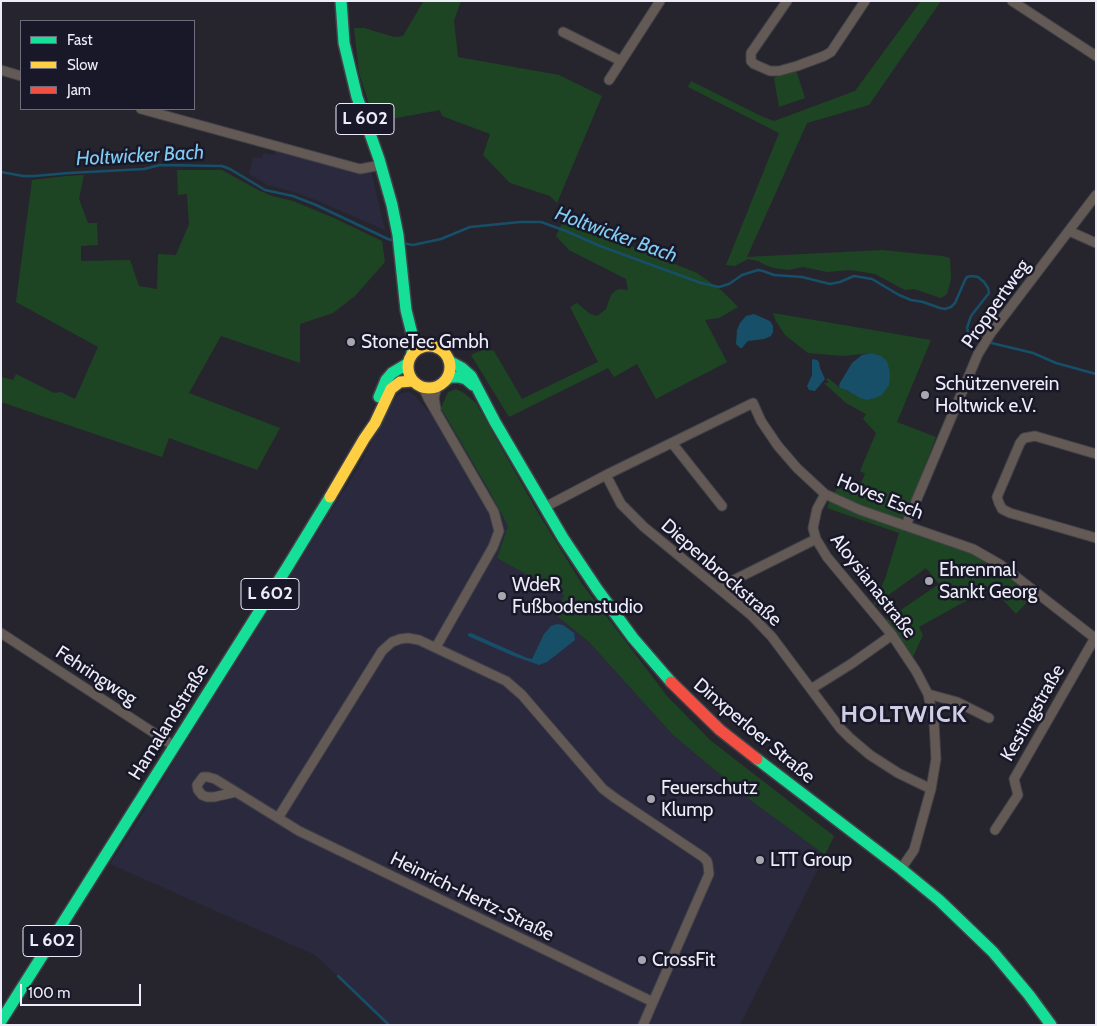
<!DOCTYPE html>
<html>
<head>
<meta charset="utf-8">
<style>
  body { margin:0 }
  #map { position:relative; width:1097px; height:1026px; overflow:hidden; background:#26252e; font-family:Cabin,sans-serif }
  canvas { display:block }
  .frame { position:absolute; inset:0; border:2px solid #edecf8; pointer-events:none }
  .legend { position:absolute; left:20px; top:20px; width:175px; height:90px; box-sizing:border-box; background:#191828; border:1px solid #6e6d7b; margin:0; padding:6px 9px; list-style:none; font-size:15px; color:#edecf8 }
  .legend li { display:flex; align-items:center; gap:10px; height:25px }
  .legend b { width:25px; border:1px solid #6e6d7b }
  .scale { position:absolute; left:20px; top:984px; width:121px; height:22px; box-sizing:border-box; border:2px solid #edecf8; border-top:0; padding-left:6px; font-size:15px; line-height:18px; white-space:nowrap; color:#edecf8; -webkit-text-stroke:4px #191828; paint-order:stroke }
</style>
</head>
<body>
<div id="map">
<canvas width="1097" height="1026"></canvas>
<div class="frame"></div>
<ul class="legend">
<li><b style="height:6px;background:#16e098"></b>Fast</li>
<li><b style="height:6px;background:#ffcf43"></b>Slow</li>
<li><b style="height:6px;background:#f24e42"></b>Jam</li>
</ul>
<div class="scale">100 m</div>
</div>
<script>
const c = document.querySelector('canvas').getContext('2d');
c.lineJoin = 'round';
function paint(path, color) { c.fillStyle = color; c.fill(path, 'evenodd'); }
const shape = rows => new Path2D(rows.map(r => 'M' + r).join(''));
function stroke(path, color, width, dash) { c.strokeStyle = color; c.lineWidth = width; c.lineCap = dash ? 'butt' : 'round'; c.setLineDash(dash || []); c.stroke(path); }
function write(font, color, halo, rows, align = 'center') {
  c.font = font + ' Cabin,sans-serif'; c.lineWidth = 5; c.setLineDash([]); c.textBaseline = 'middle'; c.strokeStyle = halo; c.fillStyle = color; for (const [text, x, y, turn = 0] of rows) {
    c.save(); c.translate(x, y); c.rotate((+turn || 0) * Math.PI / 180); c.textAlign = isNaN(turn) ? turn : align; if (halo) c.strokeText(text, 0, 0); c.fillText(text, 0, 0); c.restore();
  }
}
paint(shape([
  [276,150,371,171,385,230,318,201,297,193,268,185,249,174,253,157,262,158,263,153,275,155],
  [409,392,415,396,429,412,441,408,486,485,508,526,497,558,564,595,556,615,589,642,673,735,753,802,825,855,740,1025,390,1025,315,955,110,864,136,824,179,753,358,468,393,401,398,395,403,393]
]), '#2b293e');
paint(shape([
  [422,1,461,1,454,21,458,57,559,75,602,96,557,203,550,196,510,183,483,155,490,134,442,116,440,110,375,122,359,73,354,28,364,28,394,37,403,36,423,2],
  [921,1,941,1,869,105,807,123,747,257,882,250,942,256,950,258,951,279,947,294,941,298,914,289,905,290,875,274,851,270,827,272,803,267,788,270,774,268,765,265,758,261,748,259,735,266,726,265,779,133,688,87,691,81,763,117,774,121,855,91],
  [792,71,795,71,797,73,805,98,779,107,774,78],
  [177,170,222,170,258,190,272,196,293,201,334,218,382,241,385,262,355,296,333,313,300,324,300,363,221,336,189,393,280,428,257,470,169,438,162,457,1,402,1,377,13,380,16,374,54,393,61,392,75,399,98,347,16,302,32,180,66,176,84,175,79,199,88,223,97,223,98,245,81,246,81,261,130,260,139,286,157,289,158,254,176,255,189,224,187,194,178,195],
  [564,219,697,273,721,290,738,307,719,318,705,320,727,362,656,399,637,364,614,377,608,368,509,417,471,355,484,349,494,351,522,399,598,362,570,307,577,303,590,314,597,316,606,309,611,295,616,290,621,289,628,290,626,279,569,250,556,236],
  [773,313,931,340,897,422,936,437,904,521,939,532,972,545,1002,560,1039,589,1016,614,991,587,919,627,923,635,913,657,898,635,886,620,939,584,926,568,872,607,885,579,899,533,827,508,829,502,838,487,854,493,853,482,860,485,865,474,860,471,876,433,863,419,866,414,846,403,824,383,827,383,829,382,826,380,828,378,840,388,846,390,860,398,872,353,843,356,808,353,785,335,776,321],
  [456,389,464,393,476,403,537,511,582,584,667,696,710,740,834,836,825,855,753,802,673,735,589,642,556,615,564,595,497,558,508,526,486,485,441,408,448,392]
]), '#1e4523');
paint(shape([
  [754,314,770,321,773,326,773,332,771,336,764,339,748,341,746,343,742,348,740,348,736,344,737,330,740,323,746,316],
  [871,353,881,356,887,361,890,373,889,385,882,395,875,398,867,400,860,398,846,390,840,388,839,386,840,383,852,363,862,355],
  [813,359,817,360,819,362,820,368,825,379,815,391,809,390,807,386,812,375,812,360],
  [557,624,563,625,574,633,575,640,547,662,539,665,511,655,468,636,468,634,471,633,527,658,532,659,544,634,551,626]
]), '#174f68');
stroke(shape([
  [1,172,23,176,34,176,69,173,144,169,160,165,222,166,230,169,265,190,293,196,316,205,388,239,395,241],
  [402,243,413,245,441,239,470,227,520,222,541,222,566,231,600,246,701,283,719,287,729,284,742,275,758,270,763,271,774,275,802,277,830,284,840,282,854,276,872,279,899,295,911,300,923,302,940,308,945,309,951,307,955,303,965,280,967,277,971,276,978,277,984,282,988,288,989,293,971,316,967,328,969,336,975,339,1033,353,1056,363,1096,374],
  [338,976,389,1025]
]), '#174f68', 2.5);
const street = shape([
  [787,1,751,53,751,61,754,64,770,71,779,71,797,66,824,56,831,52,865,1],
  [1012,1,1096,56],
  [563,32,621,61],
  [1,70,21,76],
  [609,80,660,1],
  [141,109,360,169,381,165],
  [1069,231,1096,243],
  [423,387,428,398,494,512,499,531,493,547,436,647],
  [436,409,434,398,437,387],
  [672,443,722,506],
  [1096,454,1035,436,1024,438,1020,443,997,497,999,503,1002,509,1010,513,1096,538],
  [606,475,621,504,644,527,751,615,772,637,840,728,850,738,870,755,898,773,931,789],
  [825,494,817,509,813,528,816,539,827,557,892,635,916,671,928,694,934,722,936,759,931,789,914,850,901,869],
  [545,507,606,475,753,403,761,421,778,446,797,468,825,494,860,510,973,549,1001,565,1096,639],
  [906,525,978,354,991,333,1096,195],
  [718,588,816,539],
  [1,633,174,746],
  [811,689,851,664,892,635],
  [928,694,957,702,989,718],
  [236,792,214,797,207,797,202,795,198,790,197,785,203,777,208,777,215,779,299,831,653,1002],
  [278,818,382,651,392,642,400,639,408,638,419,640,506,681,522,695,603,789,615,798,703,857,707,861,708,865,709,874,643,1025],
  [995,830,1018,795,1014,779,1096,636]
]);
const fast = shape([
  [341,1,344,43,357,97,379,159,392,205,398,235,406,310,413,338,412,353],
  [449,361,462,368,471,376,495,422,563,538,597,589,633,638,671,682],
  [445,381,450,377,459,377,466,379,473,385],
  [379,397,386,380,392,373,407,364],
  [757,759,901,869,939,900,993,952,1029,995,1051,1025],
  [1,1021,288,566,330,497]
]);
const slow = shape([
  '408 367a21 21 0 1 1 42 0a21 21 0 1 1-42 0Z',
  [330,497,364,439,375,423,391,389,400,382,412,381]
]);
const jam = shape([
  [671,682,720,730,757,759]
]);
stroke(street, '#434249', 11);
stroke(fast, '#434249', 14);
stroke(slow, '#434249', 14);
stroke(jam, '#434249', 14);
stroke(street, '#635a56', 9);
stroke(fast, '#16e098', 11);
stroke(slow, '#ffcf43', 11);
stroke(jam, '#f24e42', 11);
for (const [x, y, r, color] of [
  [351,342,5,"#a7a6b1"],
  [925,395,5,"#a7a6b1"],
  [929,581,5,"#a7a6b1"],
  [502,596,5,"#a7a6b1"],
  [651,799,5,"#a7a6b1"],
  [760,860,5,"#a7a6b1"],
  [642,960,5,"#a7a6b1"]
]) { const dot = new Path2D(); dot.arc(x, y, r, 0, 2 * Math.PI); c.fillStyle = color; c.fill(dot); stroke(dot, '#191828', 2); }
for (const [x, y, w] of [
  [365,119,58],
  [270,594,58],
  [52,941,58]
]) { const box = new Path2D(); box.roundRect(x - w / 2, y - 15.5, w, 31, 4); c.fillStyle = '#191828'; c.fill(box); stroke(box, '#edecf8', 1); }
write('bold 18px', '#edecf8', null, [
  ["L 602",365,119],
  ["L 602",270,594],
  ["L 602",52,941]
]);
write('19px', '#edecf8', '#191828', [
  ["Proppertweg",996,304,-55],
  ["Hoves Esch",880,497,22],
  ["Diepenbrockstraße",721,573,41],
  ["Aloysianastraße",873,586,52],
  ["Fehringweg",96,676,33],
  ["Kestingstraße",1033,713,-60],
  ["Hamalandstraße",169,722,-58],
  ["Dinxperloer Straße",754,731,40],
  ["Heinrich-Hertz-Straße",472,897,26]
]);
write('19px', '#edecf8', '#191828', [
  ["StoneTec Gmbh",361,342],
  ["Schützenverein",935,384],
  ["Holtwick e.V.",935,406],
  ["Ehrenmal",939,570],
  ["Sankt Georg",939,592],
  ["WdeR",512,585],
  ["Fußbodenstudio",512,607],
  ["Feuerschutz",661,788],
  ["Klump",661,810],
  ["LTT Group",770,860],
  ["CrossFit",652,960]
], 'left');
write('italic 20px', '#81ccf3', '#191828', [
  ["Holtwicker Bach",140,156,-3],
  ["Holtwicker Bach",616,235,20]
]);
c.letterSpacing = '1px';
write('bold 24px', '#d0cee5', '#191828', [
  ["HOLTWICK",904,715]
]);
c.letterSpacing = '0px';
</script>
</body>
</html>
